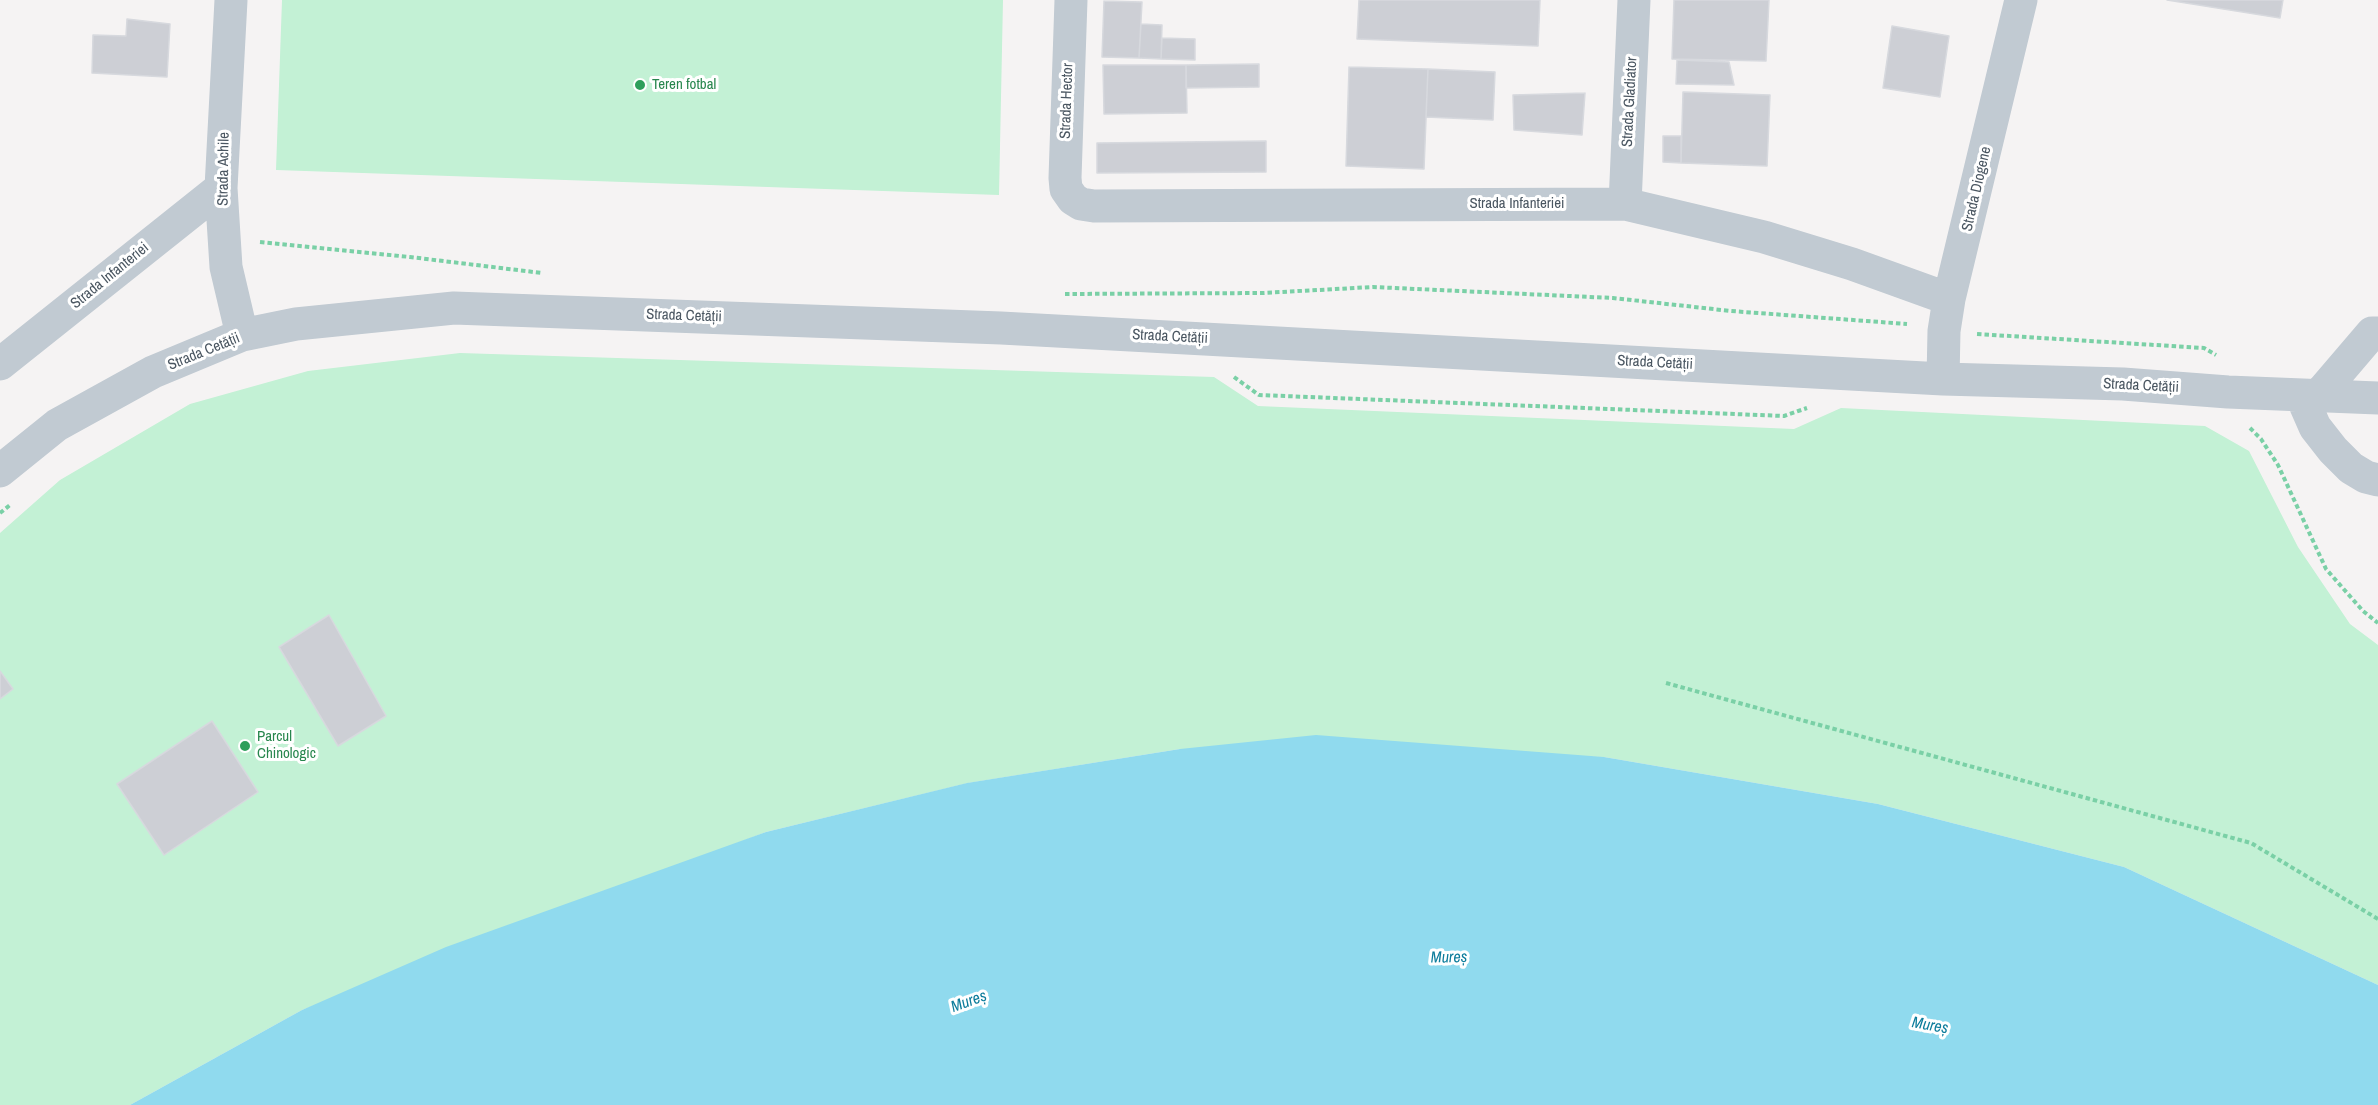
<!DOCTYPE html>
<html>
<head>
<meta charset="utf-8">
<style>
  body { margin:0 }
  canvas { display:block; background:#f5f3f3 }
</style>
</head>
<body>
<canvas width="2378" height="1105"></canvas>
<script>
const c = document.querySelector('canvas').getContext('2d');
c.lineJoin = 'round';
function paint(path, color) { c.fillStyle = color; c.fill(path, 'evenodd'); }
const shape = rows => new Path2D(rows.map(r => 'M' + r).join(''));
function stroke(path, color, width, dash) { c.strokeStyle = color; c.lineWidth = width; c.lineCap = dash ? 'butt' : 'round'; c.setLineDash(dash || []); c.stroke(path); }
function write(font, color, halo, rows, align = 'center') {
  c.font = font + ' "Archivo Narrow",sans-serif'; c.lineWidth = 6; c.setLineDash([]); c.textBaseline = 'middle'; c.strokeStyle = halo; c.fillStyle = color; for (const [text, x, y, turn = 0] of rows) {
    c.save(); c.translate(x, y); c.rotate((+turn || 0) * Math.PI / 180); c.textAlign = isNaN(turn) ? turn : align; if (halo) c.strokeText(text, 0, 0); c.fillText(text, 0, 0); c.restore();
  }
}
paint(shape([
  [282,0,1003,0,999,195,276,170],
  [460,353,1214,377,1258,406,1794,429,1841,408,2205,426,2249,451,2298,547,2350,624,2378,645,2378,985,2124,867,1878,804,1604,757,1180,749,968,783,766,832,302,1010,130,1105,0,1105,0,533,60,480,190,404,308,371]
]), '#c3f1d5');
paint(shape([
  [1316,735,1604,757,1878,804,2124,867,2378,985,2378,1105,130,1105,302,1010,446,947,766,832,967,783,1180,749]
]), '#90daee');
const building = shape([
  [1359,0,1540,0,1538,46,1357,39,1359,0],
  [1674,0,1769,0,1766,61,1672,59,1674,0],
  [2167,0,2283,0,2280,18,2167,0],
  [1104,1,1142,2,1139,58,1102,57,1104,1],
  [127,19,170,24,167,77,92,73,93,35,126,36,127,19],
  [1141,24,1162,25,1161,59,1139,58,1141,24],
  [1892,26,1949,36,1940,97,1883,88,1892,26],
  [1162,38,1195,39,1195,60,1161,59,1162,38],
  [1677,60,1729,62,1734,85,1676,84,1677,60],
  [1259,64,1259,87,1186,88,1186,65,1259,64],
  [1103,65,1186,65,1187,113,1104,114,1103,65],
  [1349,67,1428,69,1424,169,1346,166,1349,67],
  [1428,69,1495,72,1493,120,1426,117,1428,69],
  [1683,92,1770,95,1767,166,1681,163,1683,92],
  [1585,93,1582,135,1514,130,1513,95,1585,93],
  [1663,136,1681,136,1681,163,1663,162,1663,136],
  [1266,141,1266,172,1097,173,1097,143,1266,141],
  [329,615,386,716,338,746,279,647,329,615],
  [0,671,13,689,0,699,0,671],
  [212,721,258,792,164,855,117,784,212,721]
]);
paint(building, '#cdcfd5');
stroke(building, '#d7d9de', 1.5);
stroke(shape([
  [260,242,410,257,542,273],
  [1065,294,1263,293,1373,287,1613,298,1731,311,1907,324],
  [1977,334,2204,348,2216,355],
  [1234,377,1259,395,1784,416,1807,408],
  [2250,428,2261,439,2278,465,2326,569,2363,611,2378,623],
  [0,513,10,505],
  [1666,683,2251,843,2378,919]
]), '#7ad0a6', 4, [4.5, 3]);
stroke(shape([
  [231,0,221,188,226,267,242,335],
  [1071,0,1065,178,1066,189,1073,199,1081,204,1094,206,1625,204,1764,237,1852,264,1949,299],
  [1625,204,1634,0],
  [0,364,221,188],
  [1943,379,1944,331,1949,299,2021,0],
  [2301,395,2315,427,2333,450,2351,468,2366,477,2378,480],
  [2319,395,2372,333,2378,333],
  [0,471,57,425,153,372,242,335,296,324,454,308,1001,328,1943,379,2123,384,2228,392,2378,398]
]), '#c1cad2', 33);
for (const [x, y, r, color] of [
  [640,85,6,"#2e9e5b"],
  [245,746,6,"#2e9e5b"]
]) { const dot = new Path2D(); dot.arc(x, y, r, 0, 2 * Math.PI); c.fillStyle = color; c.fill(dot); stroke(dot, '#fff', 2); }
write('15px', '#27864d', '#fff', [
  ["Teren fotbal",652,85],
  ["Parcul",257,737],
  ["Chinologic",257,754]
], 'left');
write('15px', '#4a5661', '#fff', [
  ["Strada Hector",1067,101,-88],
  ["Strada Gladiator",1630,102,-87],
  ["Strada Achile",224,169,-89],
  ["Strada Diogene",1977,189,-77],
  ["Strada Infanteriei",1517,204],
  ["Strada Infanteriei",110,276,-39],
  ["Strada Cetății",684,316,2],
  ["Strada Cetății",1170,337,3],
  ["Strada Cetății",204,352,-22],
  ["Strada Cetății",1655,363,3],
  ["Strada Cetății",2141,386,3]
]);
write('italic 16px', '#0c7c9b', '#fff', [
  ["Mureș",1449,958,-1],
  ["Mureș",969,1002,-20],
  ["Mureș",1930,1026,10]
]);
</script>
</body>
</html>
